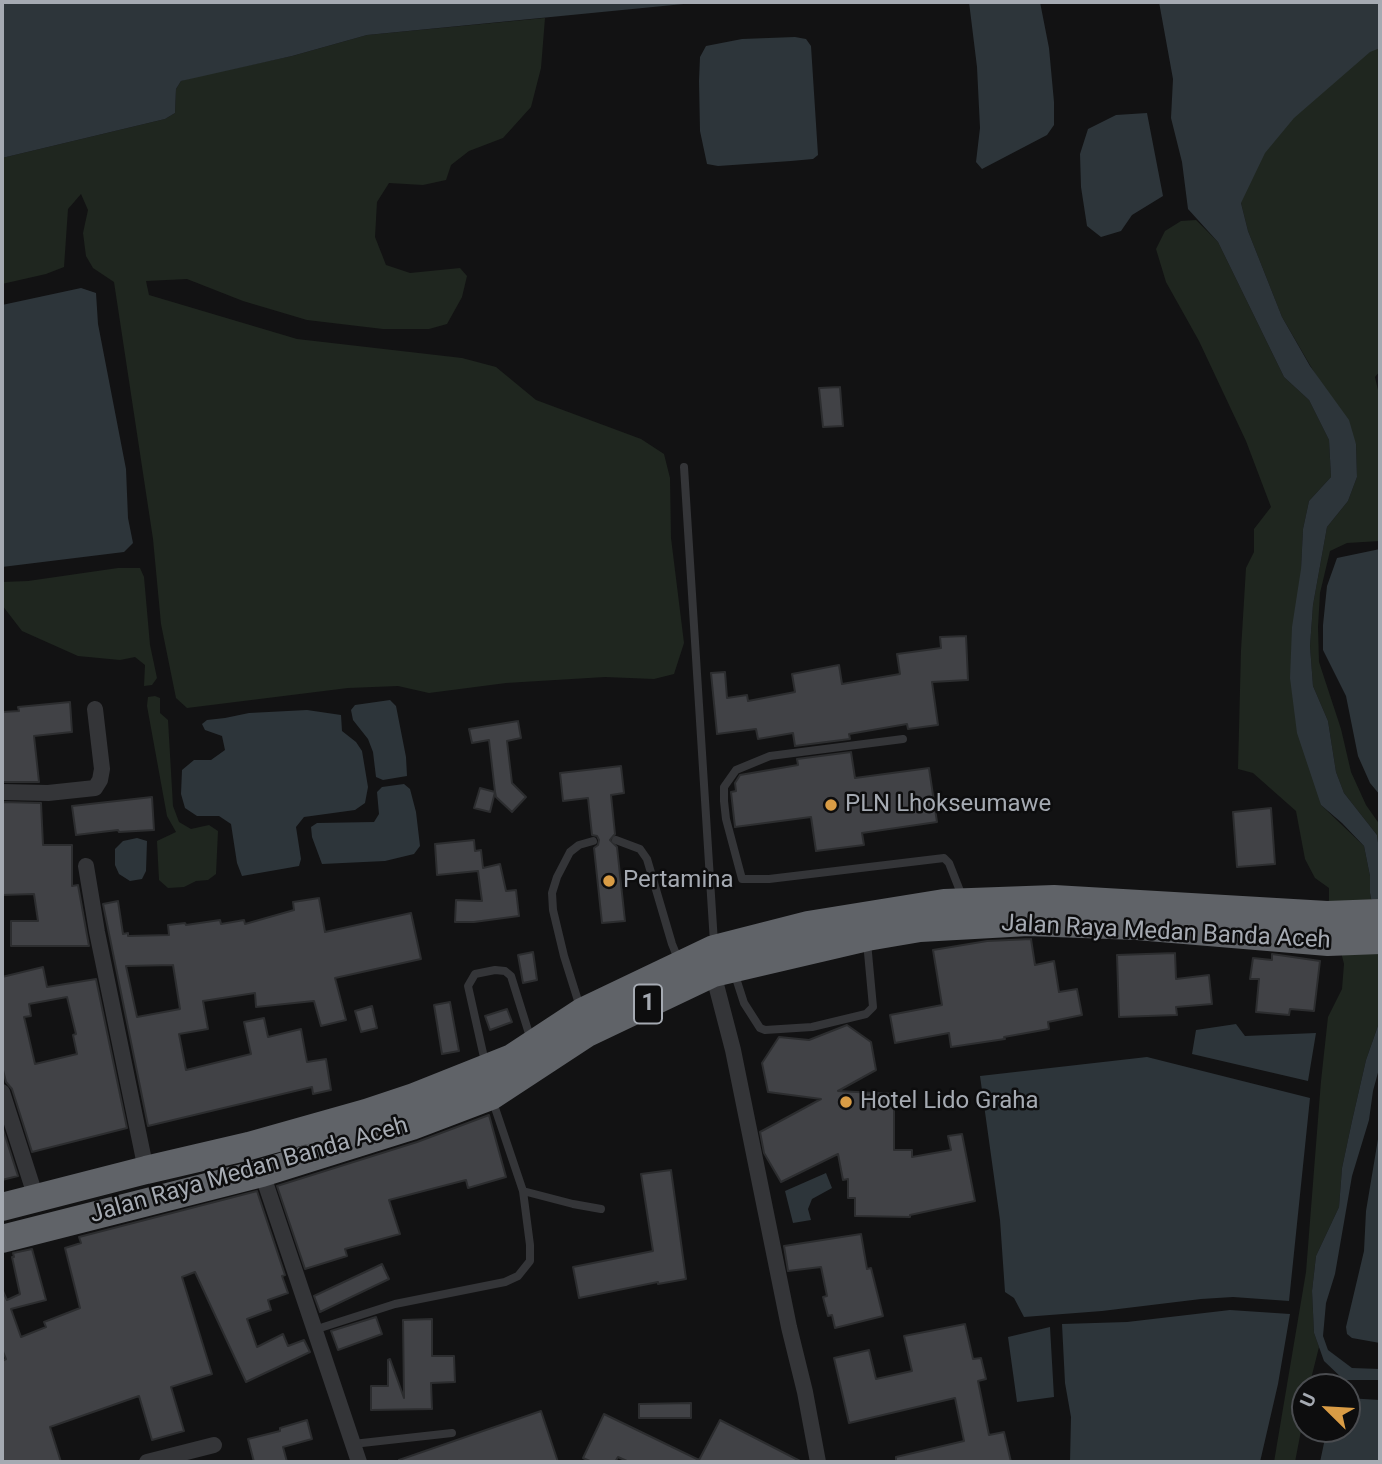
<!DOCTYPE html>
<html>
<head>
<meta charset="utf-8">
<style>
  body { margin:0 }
  #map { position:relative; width:1382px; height:1464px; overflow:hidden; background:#121213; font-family:Roboto,sans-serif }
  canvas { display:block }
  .frame { position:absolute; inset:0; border:4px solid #a5aab2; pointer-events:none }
  .north { position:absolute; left:1291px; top:1373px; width:70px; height:70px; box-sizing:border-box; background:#0d0d0e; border:2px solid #4a4c50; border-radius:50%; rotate:294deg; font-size:19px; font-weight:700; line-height:28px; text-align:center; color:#a5aab2 }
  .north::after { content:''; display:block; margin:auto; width:24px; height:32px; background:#d99c45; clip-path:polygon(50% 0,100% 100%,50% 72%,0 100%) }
</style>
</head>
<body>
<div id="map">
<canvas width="1382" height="1464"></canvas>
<div class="frame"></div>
<div class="north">U</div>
</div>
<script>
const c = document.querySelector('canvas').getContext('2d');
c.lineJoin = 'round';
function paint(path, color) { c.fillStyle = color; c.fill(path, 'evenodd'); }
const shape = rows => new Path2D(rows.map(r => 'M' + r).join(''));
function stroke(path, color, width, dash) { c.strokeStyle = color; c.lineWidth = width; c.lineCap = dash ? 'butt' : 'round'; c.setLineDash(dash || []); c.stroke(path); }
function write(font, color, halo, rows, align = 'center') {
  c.font = font + ' Roboto,sans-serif'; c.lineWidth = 5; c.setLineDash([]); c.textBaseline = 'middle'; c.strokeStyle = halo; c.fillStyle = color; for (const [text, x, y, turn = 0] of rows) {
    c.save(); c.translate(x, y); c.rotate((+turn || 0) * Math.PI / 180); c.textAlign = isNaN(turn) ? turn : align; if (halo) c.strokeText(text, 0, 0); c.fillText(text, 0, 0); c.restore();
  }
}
paint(shape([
  [1380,2,1380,371,1375,377,1380,399,1380,541,1347,543,1330,551,1320,593,1318,627,1319,662,1341,729,1351,772,1366,805,1380,825,1380,858,1377,835,1344,793,1336,772,1328,721,1313,686,1310,646,1313,605,1327,527,1348,501,1357,477,1356,444,1282,317,1248,231,1241,203,1200,93],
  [545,18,541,68,531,107,503,138,469,151,451,165,446,180,423,185,389,183,377,202,375,237,386,265,410,273,460,268,467,276,462,297,447,324,429,329,383,329,307,320,243,301,187,279,146,281,149,295,297,339,462,358,496,367,536,400,641,439,664,454,670,478,671,538,684,643,674,674,654,679,605,677,506,683,429,693,398,686,348,688,187,708,176,698,161,624,153,539,114,282,93,268,86,256,83,233,88,210,81,194,68,209,64,267,46,274,2,284,2,158,165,119,175,113,176,89,181,81,194,77,292,56,367,35],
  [1196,220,1218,242,1284,377,1309,400,1329,440,1331,477,1309,501,1303,529,1301,569,1321,805,1364,846,1370,876,1370,893,1380,947,1380,1020,1366,1060,1352,1121,1342,1168,1339,1207,1316,1256,1312,1291,1314,1333,1319,1347,1309,1387,1305,1387,1305,1410,1295,1462,1274,1462,1306,1272,1321,1081,1328,1017,1342,989,1344,964,1329,904,1329,888,1315,878,1305,859,1296,811,1253,773,1238,769,1241,650,1246,568,1254,552,1254,529,1271,507,1246,441,1199,341,1166,282,1156,249,1165,231,1181,221],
  [118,568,140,568,144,577,150,645,157,678,152,685,144,686,145,665,135,657,120,660,78,656,22,631,2,605,2,582,28,581],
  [155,696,160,698,160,713,168,720,173,806,179,822,191,829,209,825,218,831,216,874,208,880,196,881,184,887,168,888,159,880,157,841,176,832,167,816,147,706,148,697]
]), '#1f261f');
paint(shape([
  [2,2,704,2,367,35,292,56,181,81,176,89,175,113,165,119,2,158],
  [969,2,1040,2,1049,48,1054,102,1054,125,1047,135,982,169,976,162,980,128,977,67],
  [1159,2,1380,2,1380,48,1370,52,1294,118,1265,153,1241,203,1248,231,1282,317,1310,366,1349,420,1356,444,1357,477,1348,501,1327,527,1313,605,1310,646,1313,686,1328,721,1336,772,1344,793,1377,835,1380,858,1380,947,1370,893,1370,876,1364,846,1342,823,1321,805,1297,733,1290,678,1292,627,1301,569,1303,529,1309,501,1331,477,1329,440,1309,400,1284,377,1218,242,1188,209,1182,162,1171,118,1173,79],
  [795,37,806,39,811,46,818,155,813,159,791,161,718,166,707,164,700,131,699,81,700,57,706,46,742,39],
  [1147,113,1163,196,1132,215,1121,231,1101,237,1087,226,1081,187,1080,154,1088,129,1116,115],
  [81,288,96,293,98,324,126,469,128,518,133,543,124,552,2,567,2,305],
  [1380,549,1380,795,1370,783,1358,756,1346,696,1323,650,1323,625,1327,586,1337,558],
  [390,700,396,706,406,757,407,776,383,780,376,777,373,752,368,739,353,720,351,710,355,705],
  [307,710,341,715,342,731,356,742,362,751,368,787,365,803,355,810,304,817,296,827,301,859,299,866,242,876,237,863,231,824,219,816,197,816,185,808,181,794,182,770,194,760,211,760,225,750,222,736,205,730,202,724,207,720,225,718,249,713],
  [404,784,410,789,416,812,420,846,414,854,385,861,322,864,312,837,311,827,317,823,374,822,379,814,377,792,382,787],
  [137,838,147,841,146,871,142,879,130,881,119,874,115,865,115,849,123,841],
  [1380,1020,1380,1065,1373,1091,1369,1120,1352,1176,1335,1274,1326,1303,1323,1336,1328,1350,1352,1368,1380,1369,1380,1380,1344,1380,1324,1361,1314,1333,1312,1291,1316,1256,1339,1207,1342,1168,1352,1121,1366,1060],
  [1236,1024,1245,1036,1316,1033,1308,1081,1192,1054,1196,1030],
  [1147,1057,1310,1098,1289,1301,1233,1297,1201,1299,1102,1311,1024,1317,1014,1298,1005,1292,1000,1220,980,1076],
  [1380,1127,1380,1343,1352,1338,1347,1334,1346,1327,1364,1251,1366,1211],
  [826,1173,832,1188,812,1199,808,1209,811,1220,793,1223,785,1191],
  [1230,1310,1290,1314,1278,1384,1260,1462,1070,1462,1071,1417,1065,1383,1062,1324,1127,1322],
  [1050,1327,1054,1397,1017,1402,1008,1337],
  [1347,1398,1380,1400,1380,1462,1320,1462,1327,1429,1347,1429]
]), '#2d353a');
const building = shape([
  [840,387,843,426,823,427,819,388,840,387],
  [966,636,968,680,932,682,938,725,908,729,907,724,849,734,850,739,795,746,793,733,758,739,756,729,717,734,711,673,725,672,727,698,747,695,748,701,795,692,792,674,839,665,842,684,900,674,897,654,941,648,940,637,966,636],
  [70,702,72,732,34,736,39,782,2,782,2,712,19,711,18,707,70,702],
  [518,721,521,738,507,741,512,783,526,797,512,812,496,797,495,792,490,812,474,808,480,788,495,792,489,740,472,743,469,729,518,721],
  [851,752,855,778,929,768,937,822,862,833,864,845,816,851,811,817,735,827,731,792,736,791,735,783,740,775,798,765,797,759,851,752],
  [621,766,624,793,611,795,615,834,610,840,617,847,625,921,602,923,594,848,598,845,599,840,597,836,592,835,588,798,563,801,560,773,621,766],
  [152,797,154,830,119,832,118,830,76,835,72,806,152,797],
  [2,802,41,803,43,845,72,845,72,886,78,885,89,946,11,946,11,921,38,921,34,894,2,895,2,802],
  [1271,808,1275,864,1237,867,1233,812,1271,808],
  [474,840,475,851,481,850,483,868,500,864,506,891,516,890,519,916,474,922,455,922,456,900,482,901,478,871,437,875,435,844,474,840],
  [319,898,325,932,411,913,421,959,335,978,346,1020,321,1026,314,1001,256,1007,255,993,203,1001,208,1029,179,1034,186,1070,251,1054,244,1022,264,1018,268,1037,301,1029,307,1062,326,1059,331,1090,313,1094,312,1087,148,1126,103,904,118,901,123,934,128,933,128,936,169,935,168,925,185,923,186,925,220,920,221,924,244,920,245,924,294,910,293,902,319,898],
  [173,965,180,1009,137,1017,126,966,173,965],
  [1031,939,1035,965,1054,961,1059,992,1077,989,1082,1015,1048,1022,1049,1029,1004,1037,1005,1039,951,1047,949,1033,895,1043,890,1015,942,1005,933,950,987,941,1031,939],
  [533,952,537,980,523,983,518,955,533,952],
  [1175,953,1176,979,1209,975,1212,1004,1176,1007,1177,1015,1119,1017,1117,955,1175,953],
  [1272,954,1320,961,1314,1011,1290,1009,1289,1015,1256,1012,1259,979,1250,979,1253,958,1272,960,1272,954],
  [43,967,47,987,96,979,127,1128,32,1152,12,1089,6,1082,2,1066,2,977,43,967],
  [67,997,76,1034,73,1035,77,1054,35,1064,24,1017,31,1016,29,1004,67,997],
  [450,1002,459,1051,442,1054,434,1005,450,1002],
  [372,1006,377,1028,361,1032,355,1011,372,1006],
  [507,1009,512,1022,490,1030,485,1016,507,1009],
  [847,1025,871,1042,876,1070,838,1091,894,1094,894,1150,912,1150,912,1157,951,1150,948,1136,962,1134,975,1201,910,1215,910,1217,855,1216,855,1198,848,1198,848,1179,843,1180,838,1154,781,1182,764,1153,760,1132,821,1099,768,1092,762,1063,779,1037,809,1040,847,1025],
  [489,1115,506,1177,468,1188,466,1180,389,1200,400,1234,345,1249,347,1256,305,1269,277,1186,417,1142,489,1115],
  [2,1126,18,1176,2,1180,2,1126],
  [671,1170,686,1279,658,1284,658,1282,579,1298,573,1267,653,1251,641,1174,671,1170],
  [257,1191,285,1275,282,1276,288,1293,268,1300,271,1310,247,1319,257,1347,283,1334,288,1346,304,1340,310,1352,246,1382,195,1272,182,1277,212,1374,171,1387,184,1431,152,1440,139,1396,50,1427,61,1462,2,1462,2,1361,6,1359,2,1349,2,1289,7,1300,20,1294,12,1257,14,1257,13,1253,32,1249,46,1300,11,1309,21,1337,46,1327,44,1322,80,1308,65,1248,81,1243,79,1237,257,1191],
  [861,1234,867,1269,871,1268,883,1316,835,1328,832,1315,828,1316,823,1297,827,1296,821,1267,788,1271,784,1246,861,1234],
  [382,1264,389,1279,320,1312,314,1296,382,1264],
  [376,1317,382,1334,338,1350,331,1331,376,1317],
  [432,1319,432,1356,454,1356,455,1382,431,1383,432,1409,371,1410,371,1386,388,1386,388,1360,390,1359,404,1398,403,1320,432,1319],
  [965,1324,973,1359,981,1358,986,1379,978,1381,989,1435,1004,1432,1011,1462,896,1462,896,1457,964,1441,955,1398,849,1423,834,1358,869,1350,876,1379,912,1371,904,1336,965,1324],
  [691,1403,691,1418,639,1418,639,1404,691,1403],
  [541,1411,558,1462,400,1462,399,1460,541,1411],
  [604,1414,699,1460,720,1420,802,1462,629,1462,618,1457,615,1462,592,1462,583,1458,604,1414],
  [307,1420,312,1439,283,1447,287,1462,254,1462,248,1439,280,1431,280,1428,307,1420]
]);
paint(building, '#414246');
stroke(building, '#2c2d2f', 2);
stroke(shape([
  [684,467,714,943],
  [903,739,770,756,736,770,724,787,724,801,726,819,742,879,769,879,944,858,949,863,962,896],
  [616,840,640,849,647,859,672,944,679,961],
  [734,972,744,1003,760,1028,765,1030,812,1027,866,1014,873,1007,867,942],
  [580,1007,564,956,553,910,552,893,557,877,570,852,579,845,593,841],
  [485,1062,468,986,475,974,495,970,505,971,511,976,531,1040],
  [492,1099,523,1191,573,1204,601,1209],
  [314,1330,395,1304,505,1282,518,1276,530,1261,530,1245,523,1191],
  [353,1444,452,1433]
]), '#343538', 8);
stroke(shape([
  [2,792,48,793,95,788,100,780,102,769,95,709],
  [86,866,97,932,146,1170],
  [713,973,733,1050,789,1327,805,1392,818,1462],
  [2,1092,36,1198],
  [262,1173,359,1462],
  [147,1462,214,1445]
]), '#343538', 16);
stroke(shape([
  [2,1207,146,1170,249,1146,366,1113,414,1097,512,1058,582,1012,714,949,808,925,944,903,1054,899,1327,915,1380,913],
  [2,1239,262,1173,412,1126,491,1096,587,1033,713,973,867,937,920,928,1028,922,1137,926,1328,942,1380,940]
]), '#606368', 28);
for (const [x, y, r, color] of [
  [831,805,7,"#d99c45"],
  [609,881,7,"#d99c45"],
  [846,1102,7,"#d99c45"]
]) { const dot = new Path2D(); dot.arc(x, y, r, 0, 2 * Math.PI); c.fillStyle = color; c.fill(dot); stroke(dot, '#0d0d0e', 2.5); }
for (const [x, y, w] of [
  [648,1004,28]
]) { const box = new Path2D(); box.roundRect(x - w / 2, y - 19.5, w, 39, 5); c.fillStyle = '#0d0d0e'; c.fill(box); stroke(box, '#a5aab2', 2); }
write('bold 23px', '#a5aab2', null, [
  ["1",648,1004]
]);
write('24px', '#a5aab2', '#0d0d0e', [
  ["PLN Lhokseumawe",845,805],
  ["Pertamina",623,881],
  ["Hotel Lido Graha",860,1102]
], 'left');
write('24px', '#a5aab2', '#0d0d0e', [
  ["Jalan Raya Medan Banda Aceh",1166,933,3],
  ["Jalan Raya Medan Banda Aceh",249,1171,-16]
]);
</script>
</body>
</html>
